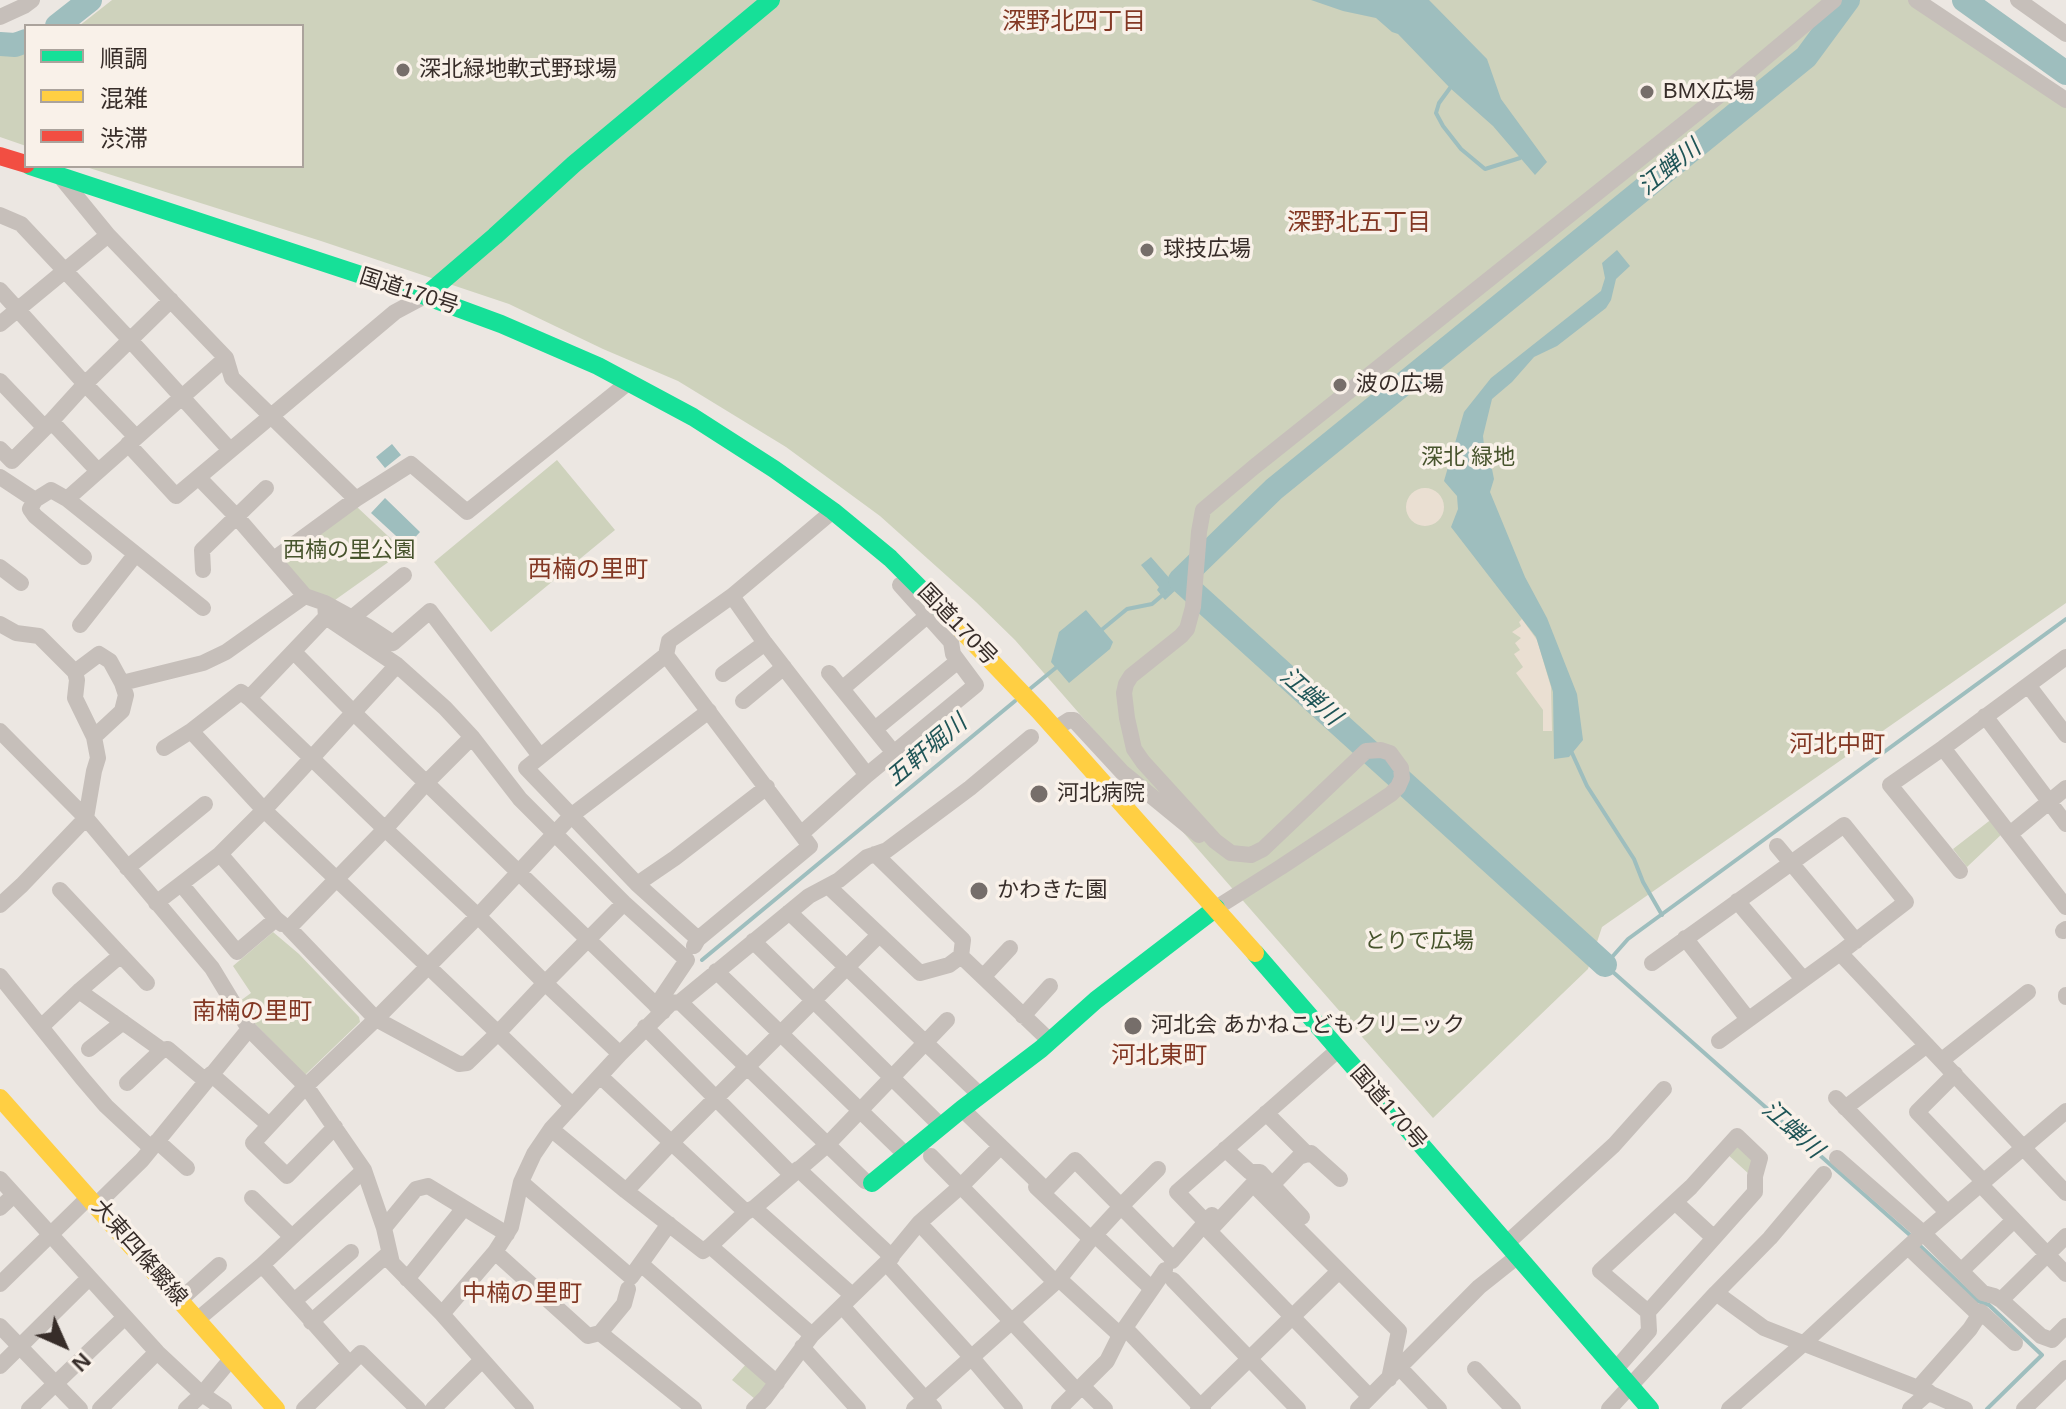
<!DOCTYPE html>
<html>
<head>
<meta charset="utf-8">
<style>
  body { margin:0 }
  #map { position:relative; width:2066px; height:1409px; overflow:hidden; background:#ece7e2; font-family:Helvetica,"Noto Sans JP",sans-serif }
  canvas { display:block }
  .legend { position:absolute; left:24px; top:24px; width:280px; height:144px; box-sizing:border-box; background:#f9f1e9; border:2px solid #aba39c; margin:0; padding:10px 14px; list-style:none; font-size:24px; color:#372d29 }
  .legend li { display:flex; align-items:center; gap:16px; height:40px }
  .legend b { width:40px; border:2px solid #aba39c }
  .north { position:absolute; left:24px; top:1305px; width:80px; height:80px; -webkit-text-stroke:6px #f9f1e9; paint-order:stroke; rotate:135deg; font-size:22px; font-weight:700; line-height:32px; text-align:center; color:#372d29 }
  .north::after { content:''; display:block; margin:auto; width:28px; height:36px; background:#372d29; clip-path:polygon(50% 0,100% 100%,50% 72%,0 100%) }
</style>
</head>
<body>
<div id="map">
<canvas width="2066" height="1409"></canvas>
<ul class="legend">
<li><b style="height:10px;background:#16e098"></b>順調</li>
<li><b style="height:10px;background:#ffcf43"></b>混雑</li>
<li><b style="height:10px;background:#f24e42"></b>渋滞</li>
</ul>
<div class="north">N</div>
</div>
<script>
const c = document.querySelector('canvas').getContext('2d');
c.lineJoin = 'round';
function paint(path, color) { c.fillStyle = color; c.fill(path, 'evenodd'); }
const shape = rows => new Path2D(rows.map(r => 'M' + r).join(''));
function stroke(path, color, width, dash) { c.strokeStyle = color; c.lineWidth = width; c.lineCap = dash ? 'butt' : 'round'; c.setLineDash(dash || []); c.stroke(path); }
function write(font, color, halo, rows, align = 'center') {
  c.font = font + ' Helvetica,"Noto Sans JP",sans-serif'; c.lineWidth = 7; c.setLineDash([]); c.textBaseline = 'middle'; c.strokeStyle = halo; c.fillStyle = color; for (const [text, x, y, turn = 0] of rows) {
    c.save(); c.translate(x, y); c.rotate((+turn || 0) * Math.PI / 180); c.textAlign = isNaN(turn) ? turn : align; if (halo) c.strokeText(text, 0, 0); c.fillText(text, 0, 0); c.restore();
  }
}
paint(shape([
  [112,0,1927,0,2066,102,2066,603,1602,927,1588,969,1433,1118,1015,640,976,602,880,516,786,447,678,381,603,349,509,304,321,241,83,166,302,166,302,26,79,26],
  [26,51,26,146,0,137,0,55],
  [557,460,615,530,491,632,434,562],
  [357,507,404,551,335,600,305,591,284,559],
  [1993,818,2004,832,1967,867,1953,849],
  [273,932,299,954,359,1017,360,1022,305,1075,236,1004,251,993,233,966],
  [1736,1144,1753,1162,1750,1175,1726,1153],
  [747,1363,768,1385,755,1399,732,1380]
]), '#ced2bc');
paint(shape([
  '1406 507a19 19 0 1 1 38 0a19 19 0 1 1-38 0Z',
  [1522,619,1537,640,1551,687,1552,731,1543,731,1543,710,1516,673,1523,667,1514,654,1520,650,1515,643,1521,638,1512,632,1521,626,1519,622]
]), '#eadfd2');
paint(shape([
  [1311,0,1429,0,1487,59,1501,99,1547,162,1535,175,1493,126,1450,88,1398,34,1392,32,1376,18,1343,11],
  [1617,250,1630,266,1616,279,1611,300,1606,308,1557,346,1534,357,1512,382,1492,399,1483,436,1485,454,1492,469,1494,479,1490,492,1525,577,1547,618,1577,694,1583,740,1569,757,1554,759,1553,692,1536,637,1451,527,1458,509,1457,496,1444,481,1464,412,1491,378,1601,291,1605,278,1602,263],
  [392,444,401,455,385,468,376,457],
  [385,498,420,532,407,546,371,513],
  [1151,557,1178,588,1165,600,1157,590,1159,587,1141,565],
  [1086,610,1113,642,1110,649,1069,683,1051,662,1059,632]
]), '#9ebebe');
stroke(shape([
  [1450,88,1439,103,1436,113,1443,126,1461,149,1485,169,1520,158],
  [1172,587,1180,580],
  [1099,632,1127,609,1152,604,1165,593],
  [1031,688,1058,666],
  [1572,753,1587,786,1634,859,1643,882,1662,915],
  [702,960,1015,701],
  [1911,1236,1605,965,1628,939,2066,619],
  [1917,1243,1978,1301,1989,1305,2042,1355,1987,1409]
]), '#9ebebe', 4);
stroke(shape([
  [1964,0,2066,73],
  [57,26,90,0],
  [0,44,15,45,26,41],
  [1605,965,1180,580,1274,489,1806,57,1848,0]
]), '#9ebebe', 24);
stroke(shape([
  [1916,0,2066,100],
  [2018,0,2066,34],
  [0,17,24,6,32,0],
  [63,180,108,235],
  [0,215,21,224,130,340,230,450],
  [0,290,85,384,136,437],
  [0,324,108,235,226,358,232,378,356,499],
  [0,381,45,428],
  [51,421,98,471],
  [128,444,176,496,395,312,425,296],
  [0,449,12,461,45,428,85,384,171,300],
  [0,477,35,500,51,490,67,499,226,358],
  [199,478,236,516,305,596,325,603,326,617,249,698],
  [67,499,203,608],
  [35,500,30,509,35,516,84,557],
  [274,559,356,499,411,464,467,512,629,382],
  [0,567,21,583],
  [203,570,202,550,266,488],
  [732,596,765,643,867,775],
  [325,603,367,626,393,643,430,611,540,756],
  [326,617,397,665,445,708,472,737,520,799,624,903,687,960,656,1006],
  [353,617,404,575],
  [0,624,16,633,39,636,75,672,77,680,75,698,94,737,98,758,94,771,86,818,22,885,0,905],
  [80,625,135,555],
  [294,652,354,713,663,1012],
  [666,655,810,846,698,939,694,946],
  [75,672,99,654,110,661,122,683,203,663,226,652,305,596],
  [829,673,894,753],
  [723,674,765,643],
  [2028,685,2066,735],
  [843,688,927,616],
  [743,701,784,667],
  [1985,716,2066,824],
  [875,729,958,661],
  [1055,729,1069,720,1074,720,1122,772,1199,835],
  [0,731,86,818,212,968,249,1029,306,1086,364,1170,384,1228,392,1263,442,1314,526,1409],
  [191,731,264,810,397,665],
  [94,737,122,711,126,695,122,683],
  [164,748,191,731,241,692,249,698,385,829,289,928,376,1019,459,1064,467,1063,498,1033,572,1105],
  [1943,748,2066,907],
  [802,833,867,775,976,685,953,654,951,642,900,585],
  [2010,834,2066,788],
  [1777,846,1856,941],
  [875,854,963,940,961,956,1050,1041],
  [127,868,205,804],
  [1960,871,1890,785,1943,748,2066,657],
  [181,884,237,952,276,919,282,924],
  [637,884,675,858,767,787],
  [829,887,920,973,949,965,961,956],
  [60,890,147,983],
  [1737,901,1803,979],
  [156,903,220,854],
  [1216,908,1281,867,1391,794,1398,787,1402,778,1401,768,1390,753,1381,750,1366,751,1263,849,1251,855,1231,853,1215,841,1143,762,1134,749,1127,718,1124,693,1126,684,1131,676,1181,636,1187,629,1193,607,1199,532,1203,510,1254,467,1741,78,1834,0],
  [789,912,980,1095],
  [276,919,220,854,264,810,498,1033,545,983,478,916,385,829,427,782,472,737],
  [2063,931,2066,929],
  [1685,938,1748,1019],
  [698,939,637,884,526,768,666,655,669,641,732,596,833,511],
  [753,941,941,1126],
  [1840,953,2066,1193],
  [1652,963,1844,825,1906,902,1840,953,1719,1041],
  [716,971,905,1154],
  [0,976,82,1078,106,1106,151,1148],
  [983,977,1010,948],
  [79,991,162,1050],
  [2066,995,2066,997],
  [680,1002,865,1181,872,1183],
  [1023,1016,1050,986],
  [41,1027,79,991,121,955],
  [645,1027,792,1175],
  [89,1049,123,1022],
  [620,1054,545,983,624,903],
  [1942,1060,2028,992],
  [211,1074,269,1125],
  [1955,1074,1917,1112,1983,1181],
  [600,1076,746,1212],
  [127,1083,162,1050,168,1049,206,1081],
  [1836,1098,1947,1212],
  [1845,1108,1927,1045],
  [962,1109,1046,1190,1075,1160,1173,1259],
  [1266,1113,1307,1154],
  [335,1127,287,1176,253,1143,306,1086,376,1019,478,916,572,815,709,711],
  [551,1129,626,1191,703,1251,710,1246,812,1335],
  [157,1141,187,1168],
  [1225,1149,1250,1172,1260,1172,1302,1217],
  [931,1156,1055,1282],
  [1837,1158,1923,1233,1983,1293,1994,1296,2001,1300,2041,1336,2052,1340,2066,1326],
  [798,1169,892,1257],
  [0,1179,157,1352,100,1409],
  [1980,1184,2066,1274],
  [1272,1185,1299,1157,1311,1153,1340,1179],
  [1036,1187,1091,1239],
  [626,1191,671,1143,879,935],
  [252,1198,292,1237],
  [1675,1202,1714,1238],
  [96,1205,142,1160,249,1029],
  [1121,1206,1158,1169],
  [0,1208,14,1195],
  [754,1208,852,1295],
  [1206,1222,1177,1192,1338,1050],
  [919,1223,961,1186,997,1150],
  [669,1224,631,1277,521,1182,534,1154,551,1129,620,1054,671,1003,680,1002,809,896,839,880,867,857,887,850,970,788,1031,737],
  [384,1228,416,1189,428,1186,507,1234],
  [1095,1235,1152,1289],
  [1506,1244,1614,1145,1664,1089],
  [710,1246,746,1212,754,1208,827,1145,947,1020],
  [1908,1247,1975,1311,1981,1312,2015,1343],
  [495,1252,588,1336,600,1333,624,1304,628,1289],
  [1172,1261,1212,1215],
  [886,1263,972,1358,1015,1409],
  [641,1264,777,1383],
  [262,1265,349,1363],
  [1961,1271,2014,1220],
  [407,1279,464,1208],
  [1059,1279,1120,1335],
  [1173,1280,1298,1409],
  [0,1284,89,1197],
  [1716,1293,1764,1328,1918,1388,1965,1409],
  [180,1300,219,1265],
  [2001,1300,2066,1236],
  [294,1301,351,1252],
  [842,1306,934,1409],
  [442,1314,495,1252,511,1227,521,1182],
  [197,1320,262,1265,364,1170],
  [311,1322,389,1253],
  [0,1326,80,1409],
  [1125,1328,1203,1409],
  [600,1333,694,1409],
  [802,1347,858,1409],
  [157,1352,202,1394,224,1409],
  [0,1366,89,1278],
  [1399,1367,1439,1409],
  [1475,1369,1513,1409],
  [1615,1370,1649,1331,1648,1312,1755,1192,1755,1176,1760,1158,1737,1136,1691,1187,1600,1271,1648,1312],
  [1082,1386,1105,1409],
  [1918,1388,1970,1329,1981,1312],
  [1370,1397,1209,1231,1253,1184,1399,1331,1389,1379],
  [29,1409,124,1318],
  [186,1409,202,1394,231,1359],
  [304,1409,361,1353,418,1409],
  [433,1409,482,1360],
  [754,1409,765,1398,812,1335,886,1263,919,1223,1077,1391],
  [914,1409,1059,1279,1091,1239,1115,1213],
  [1059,1409,1107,1361,1120,1335,1165,1270],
  [1198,1409,1338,1272],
  [1358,1409,1479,1287,1518,1256],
  [1609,1409,1716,1293,1770,1238,1824,1174],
  [1729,1409,1803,1344,1912,1243,2066,1111],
  [1910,1409,1929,1392],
  [2024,1409,2066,1368]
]), '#c6bfba', 16);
stroke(shape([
  [30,166,425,296,501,324,598,366,693,417,774,469,833,511,890,558,949,617],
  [425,296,495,236,574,164,771,0],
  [1255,953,1650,1409],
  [872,1183,962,1109,1041,1049,1096,1000,1216,908]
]), '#16e098', 18);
stroke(shape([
  [949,617,1039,711,1255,953],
  [0,1098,276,1409]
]), '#ffcf43', 18);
stroke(shape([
  [0,156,26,164]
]), '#f24e42', 18);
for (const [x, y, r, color] of [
  [403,70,8,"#766e6a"],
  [1647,92,8,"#766e6a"],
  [1147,250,8,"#766e6a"],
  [1340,385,8,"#766e6a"],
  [1039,794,10,"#766e6a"],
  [979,891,10,"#766e6a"],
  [1133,1026,10,"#766e6a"]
]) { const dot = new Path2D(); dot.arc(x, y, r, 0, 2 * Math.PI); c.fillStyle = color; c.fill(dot); stroke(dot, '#f9f1e9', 3); }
write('22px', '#372d29', '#f9f1e9', [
  ["深北緑地軟式野球場",419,70],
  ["BMX広場",1663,92],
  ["球技広場",1163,250],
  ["波の広場",1356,385],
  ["河北病院",1057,794],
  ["かわきた園",997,891],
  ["河北会 あかねこどもクリニック",1151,1026]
], 'left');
write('22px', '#372d29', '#f9f1e9', [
  ["国道170号",409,292,18],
  ["国道170号",957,625,46],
  ["国道170号",1388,1108,49],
  ["大東四條畷線",139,1253,49]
]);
write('22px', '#47542d', '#f9f1e9', [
  ["深北 緑地",1468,458],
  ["西楠の里公園",349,551],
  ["とりで広場",1419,942]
]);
write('24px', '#833824', '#f9f1e9', [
  ["深野北四丁目",1074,22],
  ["深野北五丁目",1359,223],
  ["西楠の里町",588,570],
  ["河北中町",1837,745],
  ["南楠の里町",252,1012],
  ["河北東町",1159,1056],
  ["中楠の里町",522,1294]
]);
write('italic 24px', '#1f5557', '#f9f1e9', [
  ["江蝉川",1670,168,-39],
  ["江蝉川",1310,697,42],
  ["五軒堀川",927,751,-40],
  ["江蝉川",1792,1130,42]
]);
</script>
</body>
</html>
